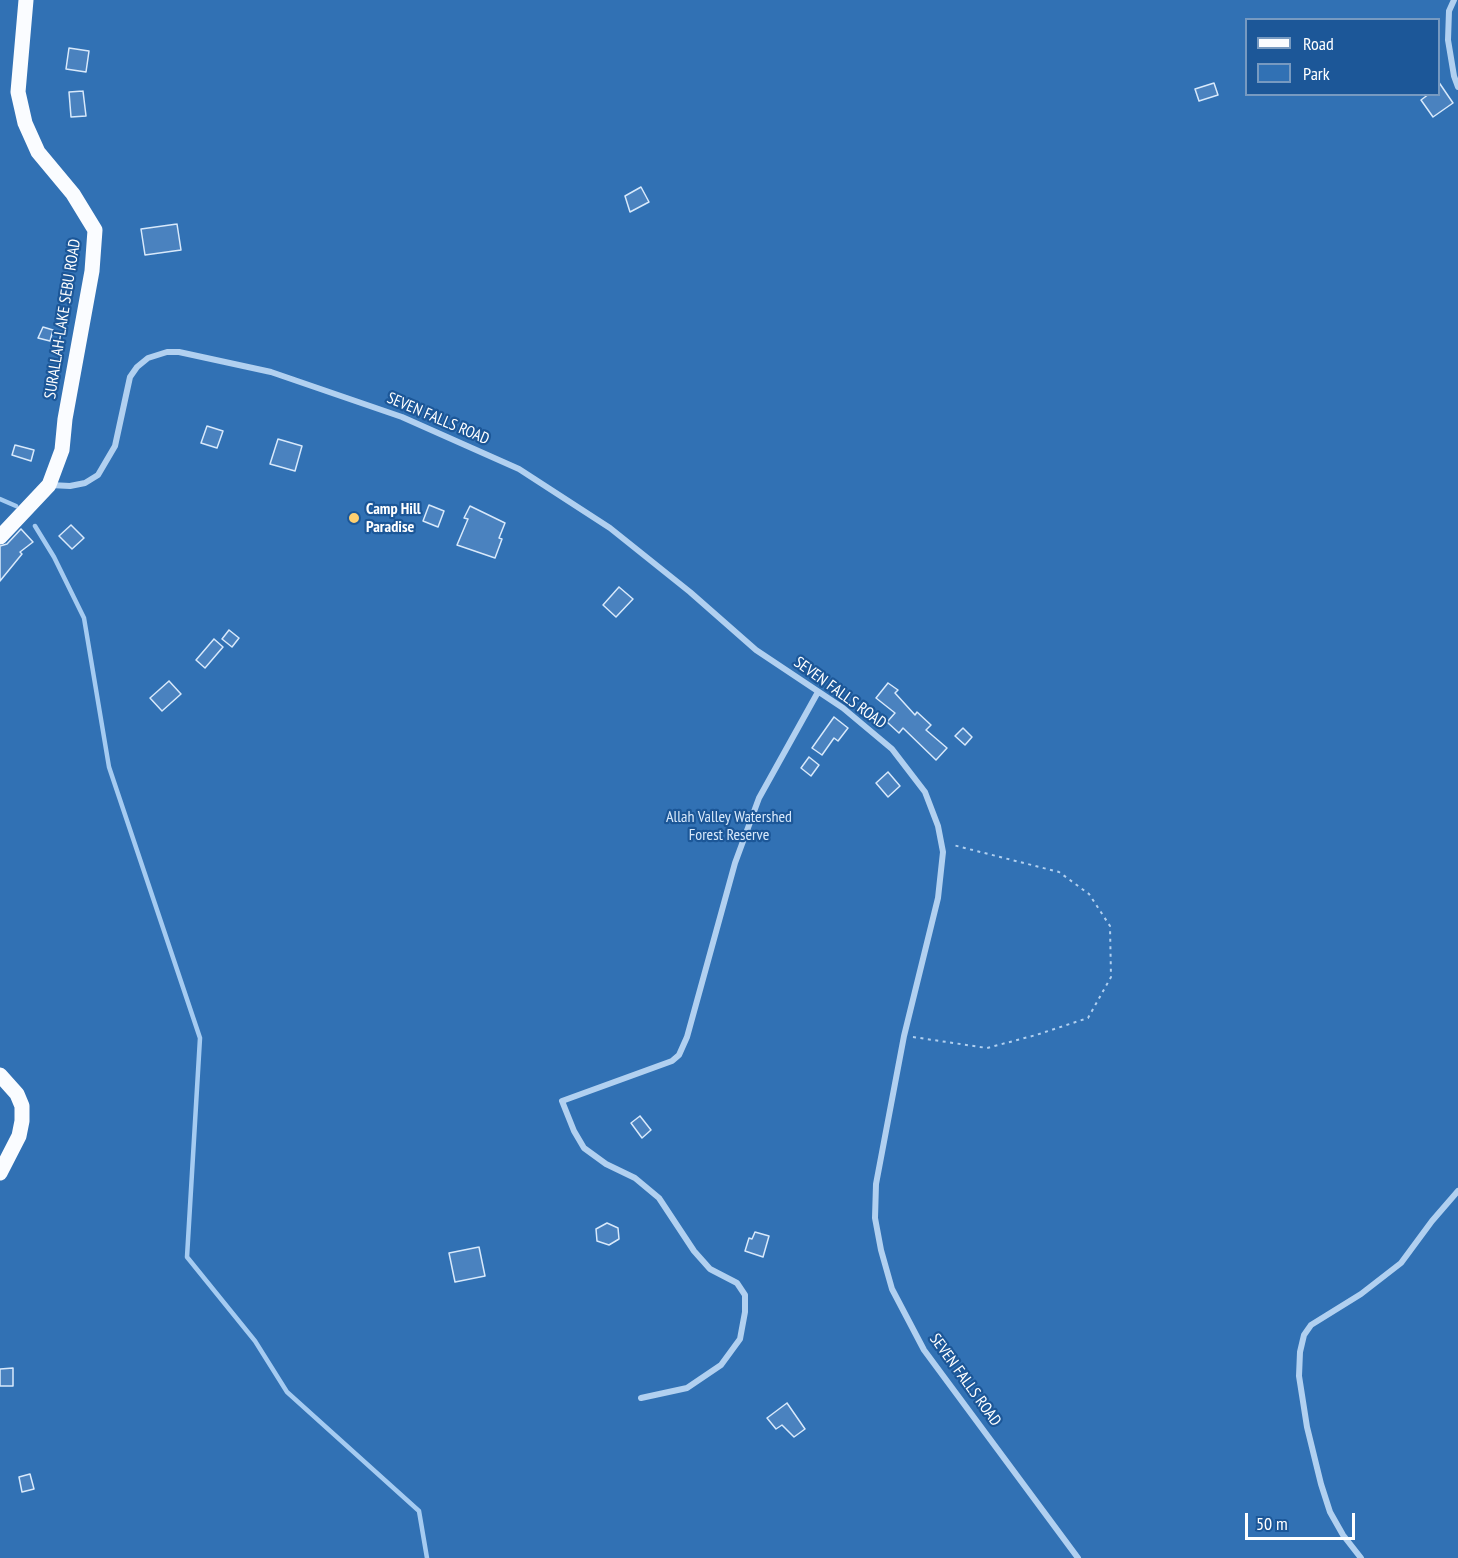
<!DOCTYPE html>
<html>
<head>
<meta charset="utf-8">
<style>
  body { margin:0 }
  #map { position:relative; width:1458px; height:1558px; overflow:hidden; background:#1c5798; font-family:"PT Sans Narrow",sans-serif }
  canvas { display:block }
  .legend { position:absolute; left:1245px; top:18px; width:195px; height:78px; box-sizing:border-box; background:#1c5798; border:2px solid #779ac1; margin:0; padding:8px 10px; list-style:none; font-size:18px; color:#fff }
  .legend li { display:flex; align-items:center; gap:12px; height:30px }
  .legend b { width:30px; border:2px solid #779ac1 }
  .scale { position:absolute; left:1245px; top:1513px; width:110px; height:27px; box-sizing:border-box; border:3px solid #fff; border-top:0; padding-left:8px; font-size:18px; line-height:21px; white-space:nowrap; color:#fff; -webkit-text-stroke:4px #1c5798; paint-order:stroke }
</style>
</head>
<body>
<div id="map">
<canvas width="1458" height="1558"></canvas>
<ul class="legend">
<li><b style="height:8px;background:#fafcff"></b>Road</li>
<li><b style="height:16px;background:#3171b4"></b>Park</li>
</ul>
<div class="scale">50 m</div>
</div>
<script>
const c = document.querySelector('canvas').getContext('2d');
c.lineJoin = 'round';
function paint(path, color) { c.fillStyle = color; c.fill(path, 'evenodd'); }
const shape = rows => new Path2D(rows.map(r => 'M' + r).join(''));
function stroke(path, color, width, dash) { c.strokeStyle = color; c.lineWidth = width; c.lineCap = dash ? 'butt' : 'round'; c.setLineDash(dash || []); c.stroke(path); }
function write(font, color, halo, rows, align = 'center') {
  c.font = font + ' "PT Sans Narrow",sans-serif'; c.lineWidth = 4.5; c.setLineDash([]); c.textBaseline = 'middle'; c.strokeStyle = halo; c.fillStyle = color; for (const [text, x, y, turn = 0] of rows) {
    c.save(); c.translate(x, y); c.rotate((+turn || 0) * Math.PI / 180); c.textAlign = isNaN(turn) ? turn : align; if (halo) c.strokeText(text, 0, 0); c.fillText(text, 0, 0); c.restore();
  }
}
paint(shape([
  [0,0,1458,0,1458,1558,0,1558],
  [1246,20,1438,20,1438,94,1246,94]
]), '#3171b4');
stroke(shape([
  [0,499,16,506],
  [35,526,54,557,84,618,109,767,200,1038,187,1257,255,1341,287,1392,419,1511,427,1558]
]), '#a5cbf1', 4.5);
const building = shape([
  [69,48,89,51,86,72,66,69,69,48],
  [1438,81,1453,103,1433,117,1421,100,1429,94,1438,94,1438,81],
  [1214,83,1218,95,1199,101,1195,89,1214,83],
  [83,91,86,116,71,117,69,92,83,91],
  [641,187,649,202,630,212,625,196,641,187],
  [177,224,181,250,145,255,141,229,177,224],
  [43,327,53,330,50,341,38,338,43,327],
  [207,426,223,431,217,448,201,443,207,426],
  [278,439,302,446,295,471,270,464,278,439],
  [15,445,34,450,31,461,12,455,15,445],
  [429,505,444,511,438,527,423,521,429,505],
  [470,506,505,523,499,538,502,539,495,558,457,545,468,519,464,518,470,506],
  [71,525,84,538,72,549,59,536,71,525],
  [21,529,33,542,20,552,22,554,0,581,0,546,7,544,21,529],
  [619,587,633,599,616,617,603,605,619,587],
  [229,630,239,638,232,647,222,639,229,630],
  [214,639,223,647,205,668,196,660,214,639],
  [169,681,181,694,162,711,150,698,169,681],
  [888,683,898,690,895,693,915,715,917,712,931,725,926,730,947,748,936,760,903,728,899,733,887,722,895,713,876,698,888,683],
  [834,717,848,728,838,741,834,738,822,755,812,748,834,717],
  [963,728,972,737,965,745,955,736,963,728],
  [809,757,819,765,811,776,801,768,809,757],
  [888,772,900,786,888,797,876,783,888,772],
  [640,1116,651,1130,642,1138,631,1123,640,1116],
  [607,1223,618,1228,619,1239,609,1245,597,1241,596,1229,607,1223],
  [755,1232,769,1236,763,1257,745,1251,749,1238,752,1239,755,1232],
  [479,1247,485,1276,455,1282,449,1253,479,1247],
  [13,1368,13,1386,0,1386,0,1369,13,1368],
  [787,1403,805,1429,794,1437,782,1425,776,1429,767,1418,787,1403],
  [30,1474,34,1489,22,1492,19,1477,30,1474]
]);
paint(building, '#4a82bf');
stroke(building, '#d8e9fb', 1.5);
stroke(shape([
  [913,1037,987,1048,1036,1035,1088,1018,1111,977,1110,926,1089,894,1059,872,953,845]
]), '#b1d0f0', 2, [3, 4.5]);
stroke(shape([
  [1454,0,1449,11,1448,40,1454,76,1458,87],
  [50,485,70,486,85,483,98,475,115,446,130,377,137,367,148,358,167,352,179,352,271,372,402,417,519,469,610,528,690,592,756,650,843,708,892,749,925,792,938,826,943,852,938,898,904,1036,876,1184,875,1218,881,1250,892,1289,924,1350,1078,1558],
  [641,1398,687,1388,721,1365,740,1339,745,1312,745,1295,737,1283,710,1269,694,1251,659,1198,635,1178,606,1164,584,1148,574,1131,562,1101,672,1061,679,1055,687,1037,735,863,759,798,818,692],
  [1361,1558,1343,1535,1330,1512,1321,1484,1307,1427,1299,1376,1300,1352,1304,1335,1311,1325,1361,1294,1401,1263,1432,1221,1458,1191]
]), '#b1d0f0', 6);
stroke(shape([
  [0,537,49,485,62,450,65,419,92,271,95,230,73,194,38,152,25,123,18,92,26,0],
  [0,1075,17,1094,22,1106,22,1121,19,1136,0,1173]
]), '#fafcff', 15);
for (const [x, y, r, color] of [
  [354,518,6,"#ffd070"]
]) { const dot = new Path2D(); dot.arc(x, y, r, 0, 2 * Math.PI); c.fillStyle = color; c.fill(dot); stroke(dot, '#1c5798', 2); }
write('16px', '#fff', '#1c5798', [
  ["SURALLAH-LAKE SEBU ROAD",63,319,-81],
  ["SEVEN FALLS ROAD",438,419,23],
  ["SEVEN FALLS ROAD",840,693,36],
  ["SEVEN FALLS ROAD",965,1380,54]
]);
write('bold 16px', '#fff', '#1c5798', [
  ["Camp Hill",366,509],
  ["Paradise",366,527]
], 'left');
write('16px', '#d8e9fb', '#1c5798', [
  ["Allah Valley Watershed",729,817],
  ["Forest Reserve",729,835]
]);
</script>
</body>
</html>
